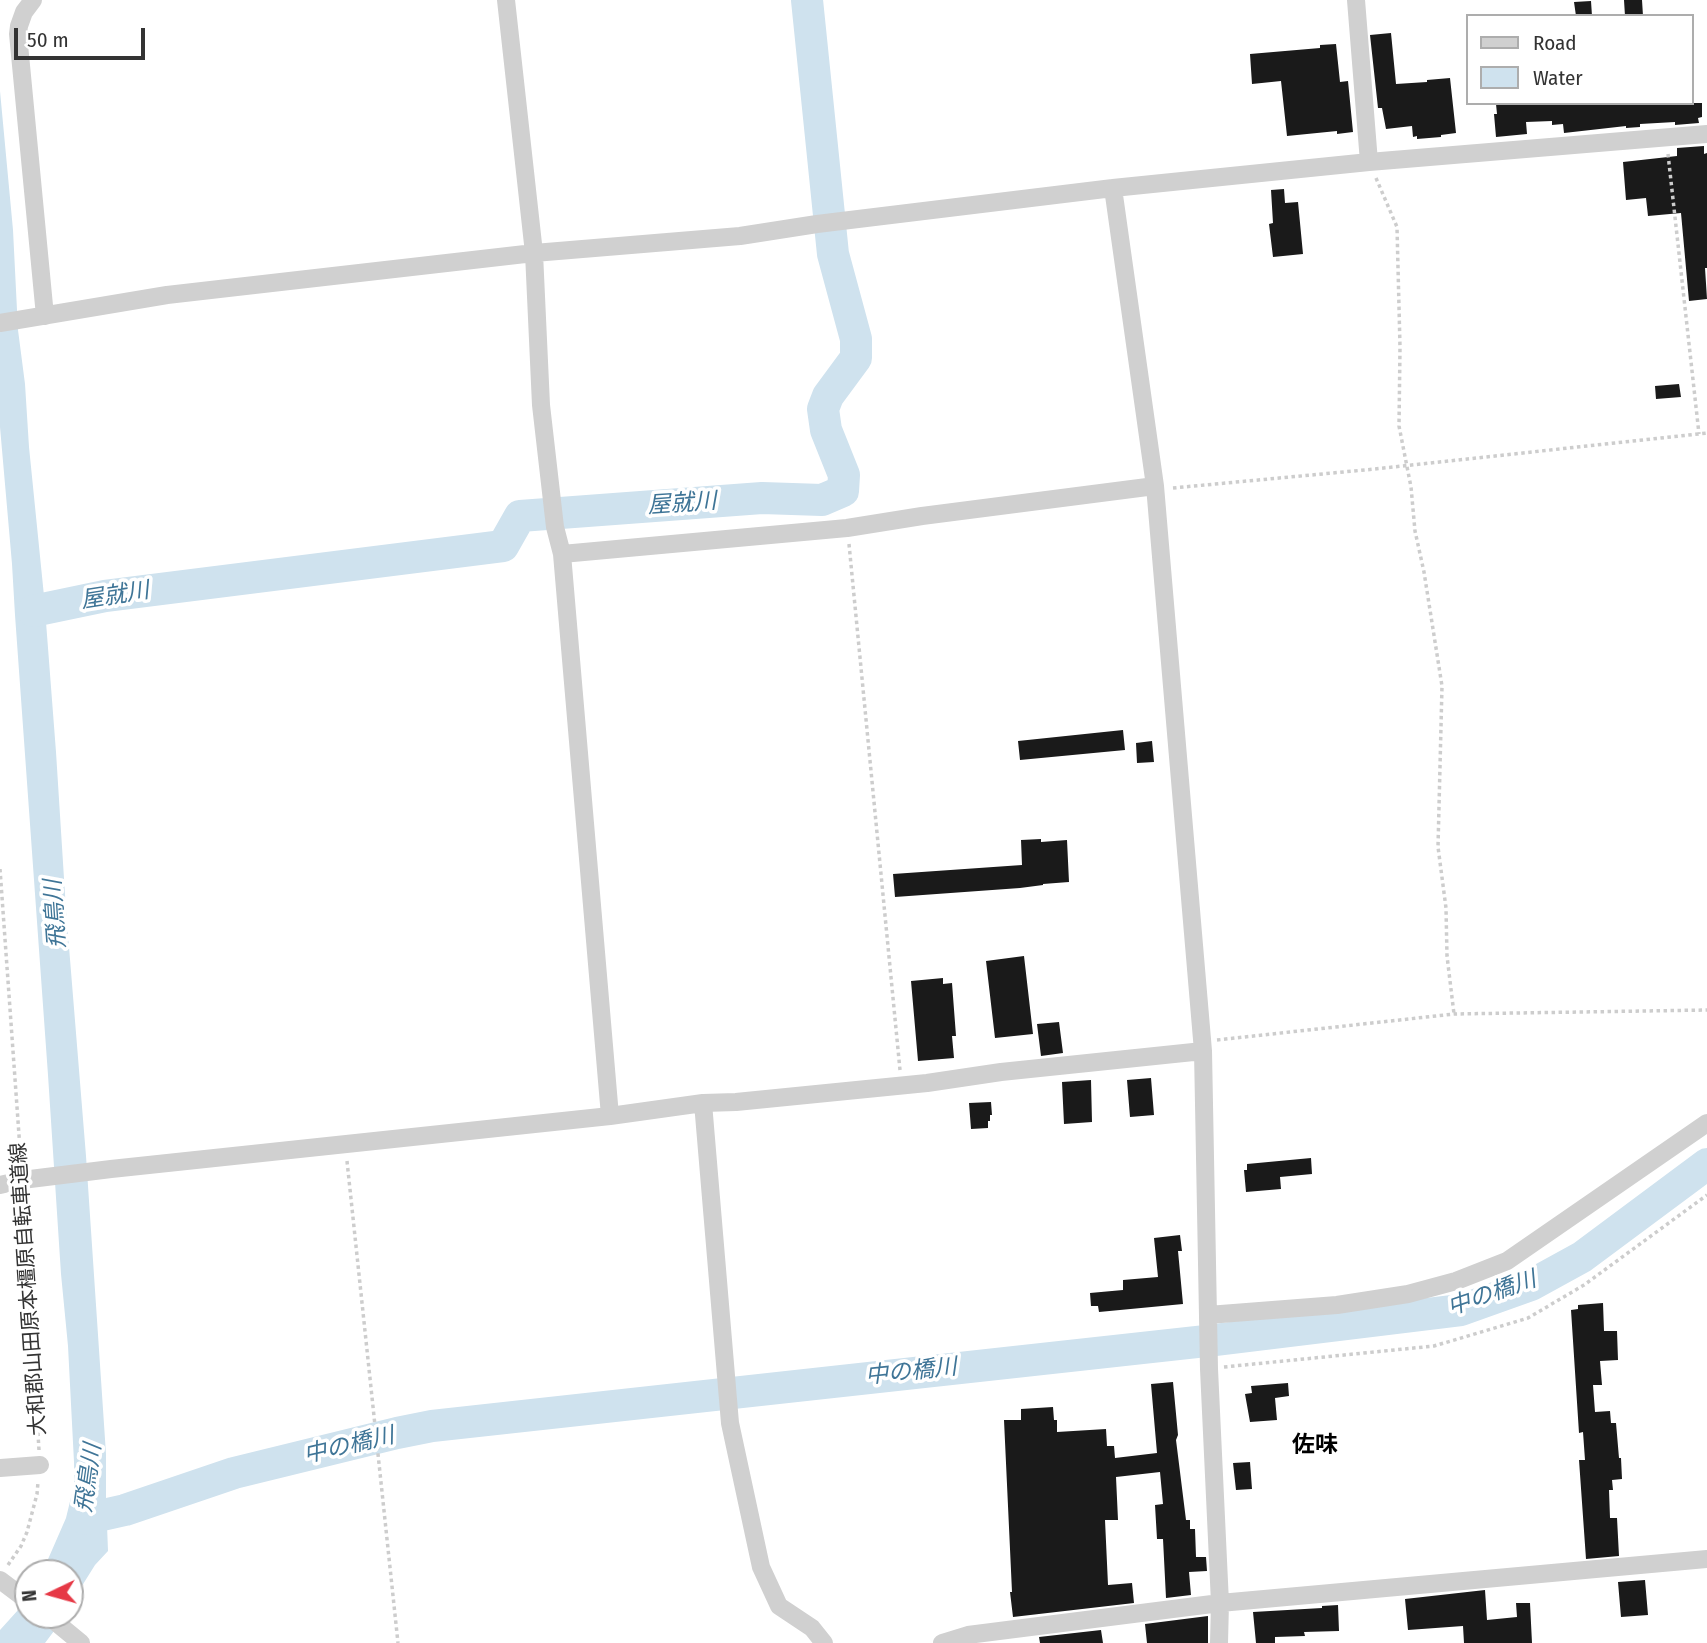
<!DOCTYPE html>
<html>
<head>
<meta charset="utf-8">
<style>
  body { margin:0 }
  #map { position:relative; width:1707px; height:1643px; overflow:hidden; background:#fff; font-family:"Fira Sans Condensed",sans-serif }
  canvas { display:block }
  .legend { position:absolute; left:1466px; top:14px; width:228px; height:91px; box-sizing:border-box; background:#fff; border:2px solid #adadad; margin:0; padding:9px 12px; list-style:none; font-size:21px; color:#333 }
  .legend li { display:flex; align-items:center; gap:14px; height:35px }
  .legend b { width:35px; border:2px solid #adadad }
  .north { position:absolute; left:14px; top:1559px; width:70px; height:70px; box-sizing:border-box; background:#fff; border:2px solid #adadad; border-radius:50%; rotate:265deg; font-size:19px; font-weight:700; line-height:28px; text-align:center; color:#333 }
  .north::after { content:''; display:block; margin:auto; width:24px; height:32px; background:#e63946; clip-path:polygon(50% 0,100% 100%,50% 72%,0 100%) }
  .scale { position:absolute; left:14px; top:28px; width:131px; height:32px; box-sizing:border-box; border:4px solid #333; border-top:0; padding-left:9px; font-size:21px; line-height:24px; white-space:nowrap; color:#333; -webkit-text-stroke:5px #fff; paint-order:stroke }
</style>
</head>
<body>
<div id="map">
<canvas width="1707" height="1643"></canvas>
<ul class="legend">
<li><b style="height:9px;background:#d0d0d0"></b>Road</li>
<li><b style="height:19px;background:#cfe2ee"></b>Water</li>
</ul>
<div class="north">N</div>
<div class="scale">50 m</div>
</div>
<script>
const c = document.querySelector('canvas').getContext('2d');
c.lineJoin = 'round';
function paint(path, color) { c.fillStyle = color; c.fill(path, 'evenodd'); }
const shape = rows => new Path2D(rows.map(r => 'M' + r).join(''));
function stroke(path, color, width, dash) { c.strokeStyle = color; c.lineWidth = width; c.lineCap = dash ? 'butt' : 'round'; c.setLineDash(dash || []); c.stroke(path); }
function write(font, color, halo, rows, align = 'center') {
  c.font = font + ' "Fira Sans Condensed","Noto Sans JP",sans-serif'; c.lineWidth = 7; c.setLineDash([]); c.textBaseline = 'middle'; c.strokeStyle = halo; c.fillStyle = color; for (const [text, x, y, turn = 0] of rows) {
    c.save(); c.translate(x, y); c.rotate((+turn || 0) * Math.PI / 180); c.textAlign = isNaN(turn) ? turn : align; if (halo) c.strokeText(text, 0, 0); c.fillText(text, 0, 0); c.restore();
  }
}
paint(shape([
  [0,91,13,230,18,330,25,384,29,447,44,596,56,752,66,910,86,1156,106,1454,106,1499,108,1551,95,1565,70,1605,70,1573,42,1573,66,1518,74,1485,74,1462,68,1346,61,1274,48,1075,15,615,12,564,0,427],
  [28,1599,28,1615,64,1615,54,1631,45,1643,0,1643,0,1630]
]), '#cfe2ee');
stroke(shape([
  [33,611,105,596,503,546,520,516,762,498,822,500,843,491,844,475,826,430,823,409,828,396,856,358,856,339,833,254,807,0],
  [85,1519,125,1510,234,1473,397,1433,432,1426,1215,1340,1461,1310,1531,1285,1582,1257,1707,1164]
]), '#cfe2ee', 32);
paint(shape([
  [1624,0,1642,0,1643,16,1625,16],
  [1591,1,1592,16,1576,16,1574,2],
  [1391,33,1396,84,1427,82,1427,80,1450,78,1456,133,1441,135,1441,137,1417,139,1417,136,1413,137,1412,126,1386,129,1382,108,1378,108,1370,35],
  [1336,44,1340,82,1348,81,1353,132,1337,134,1337,131,1287,136,1281,81,1252,84,1250,54,1320,48,1320,45],
  [1506,103,1702,103,1702,117,1698,118,1699,123,1675,125,1675,122,1640,124,1640,127,1626,128,1626,126,1564,133,1563,124,1552,125,1552,121,1526,122,1527,134,1496,137,1494,114,1497,114,1496,104],
  [1704,146,1704,154,1707,153,1707,268,1705,268,1707,299,1689,301,1681,213,1648,216,1646,198,1626,200,1623,162,1677,156,1677,148],
  [1284,189,1285,203,1298,202,1303,254,1273,257,1269,224,1273,223,1271,190],
  [1679,384,1681,397,1656,399,1655,386],
  [1123,730,1125,750,1020,760,1018,741],
  [1152,741,1154,762,1137,763,1136,743],
  [1041,839,1041,842,1067,840,1069,882,1043,884,1043,885,1020,888,895,897,893,874,1022,865,1021,840],
  [1024,956,1033,1034,995,1038,986,961],
  [943,978,943,984,952,983,956,1036,952,1036,954,1058,918,1061,911,981],
  [1059,1022,1063,1053,1041,1056,1037,1024],
  [1151,1078,1154,1115,1130,1117,1127,1080],
  [1091,1080,1092,1122,1064,1124,1062,1082],
  [991,1102,992,1115,990,1115,990,1121,988,1121,988,1128,971,1129,969,1103],
  [1311,1158,1312,1174,1280,1177,1281,1189,1246,1192,1244,1170,1247,1170,1247,1164],
  [1180,1235,1182,1251,1178,1251,1183,1304,1099,1312,1098,1306,1091,1306,1090,1293,1123,1290,1123,1280,1158,1277,1154,1238],
  [1603,1303,1604,1331,1617,1331,1618,1360,1600,1361,1602,1385,1593,1385,1595,1412,1610,1411,1611,1423,1616,1423,1619,1458,1621,1458,1622,1479,1612,1480,1613,1490,1609,1490,1610,1518,1617,1518,1619,1556,1586,1559,1579,1460,1585,1460,1583,1432,1579,1433,1571,1310,1578,1309,1578,1305],
  [1173,1382,1178,1435,1176,1440,1186,1520,1190,1520,1190,1529,1195,1529,1196,1557,1206,1557,1207,1571,1189,1572,1191,1595,1166,1598,1163,1539,1157,1539,1155,1505,1163,1504,1160,1472,1116,1477,1118,1520,1105,1520,1108,1585,1132,1583,1134,1603,1013,1617,1010,1592,1012,1592,1004,1420,1021,1420,1021,1409,1053,1407,1054,1420,1057,1420,1057,1432,1106,1429,1107,1446,1114,1446,1115,1458,1157,1453,1151,1384],
  [1288,1383,1289,1396,1275,1398,1277,1420,1250,1422,1245,1394,1252,1393,1251,1386],
  [1250,1462,1252,1489,1236,1490,1233,1463],
  [1645,1580,1648,1615,1621,1617,1618,1582],
  [1485,1590,1487,1620,1517,1617,1516,1603,1530,1603,1532,1643,1464,1643,1463,1626,1408,1630,1405,1599],
  [1338,1605,1339,1631,1304,1632,1305,1636,1275,1637,1275,1643,1256,1643,1253,1612,1322,1608,1322,1606],
  [1208,1616,1208,1643,1147,1643,1145,1624],
  [1101,1630,1103,1643,1040,1643,1039,1637]
]), '#1a1a1a');
stroke(shape([
  [1668,154,1699,434],
  [1376,178,1397,227,1400,347,1399,426,1411,487,1415,531,1424,572,1442,686,1438,847,1446,908,1447,956,1454,1014],
  [1173,488,1375,469,1707,433],
  [849,544,900,1070],
  [0,869,21,1163],
  [1217,1040,1454,1014,1707,1010],
  [347,1161,398,1643],
  [23,1195,39,1450],
  [1224,1367,1434,1346,1528,1318,1584,1285,1707,1195],
  [8,1565,21,1546,27,1532,37,1494,38,1482]
]), '#cdcdcd', 3.5, [3.5, 3.5]);
stroke(shape([
  [33,0,24,12,19,26,18,34,45,316],
  [506,0,534,253,541,405,555,527,562,554,610,1116],
  [1356,0,1369,162],
  [1113,188,1155,486,1203,1051,1209,1369,1220,1603,1219,1643],
  [0,323,167,295,534,253,740,236,817,224,1113,188,1369,162,1707,134],
  [562,554,847,528,922,516,1155,486],
  [703,1103,730,1423,761,1567,779,1606,812,1628,824,1643],
  [0,1185,22,1180,111,1169,610,1116,703,1103,736,1102,927,1083,1001,1072,1203,1051],
  [1208,1315,1337,1305,1408,1294,1456,1281,1507,1261,1707,1123],
  [0,1468,40,1465],
  [0,1580,28,1601],
  [47,1615,81,1643],
  [942,1643,968,1635,1220,1603,1707,1559]
]), '#d0d0d0', 18);
write('21px', '#333', '#fff', [
  ["大和郡山田原本橿原自転車道線",29,1289,-94]
]);
write('italic 23px', '#3f7597', '#fff', [
  ["屋就川",682,504,-4],
  ["屋就川",115,596,-9],
  ["飛鳥川",56,914,-94],
  ["中の橋川",1492,1294,-19],
  ["中の橋川",911,1372,-6],
  ["中の橋川",349,1446,-13],
  ["飛鳥川",89,1478,-82]
]);
write('bold 23px', '#000', '#fff', [
  ["佐味",1315,1446]
]);
</script>
</body>
</html>
